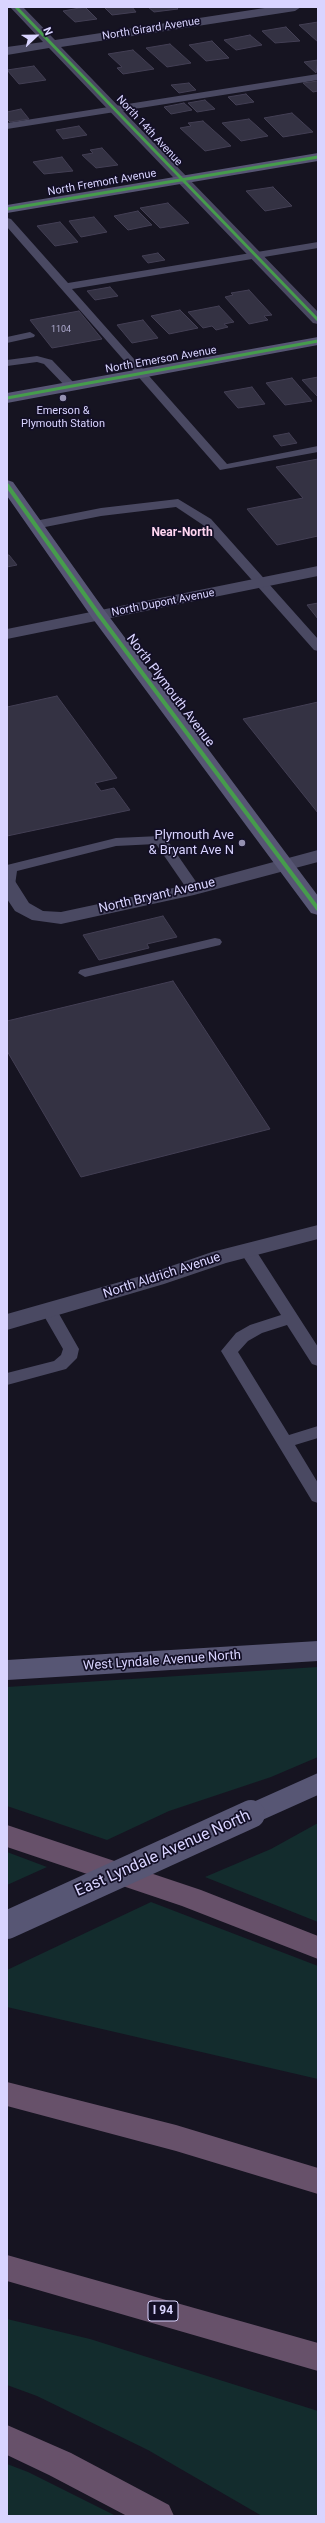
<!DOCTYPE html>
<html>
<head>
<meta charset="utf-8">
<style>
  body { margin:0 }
  #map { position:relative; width:325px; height:2523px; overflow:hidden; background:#161421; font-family:Roboto,sans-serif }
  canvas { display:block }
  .frame { position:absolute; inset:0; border:8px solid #d9d4ff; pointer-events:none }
  .north { position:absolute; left:16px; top:16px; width:40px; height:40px; -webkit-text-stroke:3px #130f26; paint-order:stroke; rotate:68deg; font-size:11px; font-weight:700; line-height:16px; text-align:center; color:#d9d4ff }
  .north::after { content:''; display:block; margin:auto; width:14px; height:18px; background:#d9d4ff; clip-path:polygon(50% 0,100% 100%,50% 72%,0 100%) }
</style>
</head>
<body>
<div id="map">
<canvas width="325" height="2523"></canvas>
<div class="frame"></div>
<div class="north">N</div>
</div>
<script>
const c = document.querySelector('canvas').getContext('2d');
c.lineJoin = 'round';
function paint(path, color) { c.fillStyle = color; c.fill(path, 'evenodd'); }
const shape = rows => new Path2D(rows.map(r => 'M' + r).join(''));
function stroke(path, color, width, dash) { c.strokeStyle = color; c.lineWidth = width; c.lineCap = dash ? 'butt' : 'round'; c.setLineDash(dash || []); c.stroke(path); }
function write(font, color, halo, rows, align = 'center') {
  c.font = font + ' Roboto,sans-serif'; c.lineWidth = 3.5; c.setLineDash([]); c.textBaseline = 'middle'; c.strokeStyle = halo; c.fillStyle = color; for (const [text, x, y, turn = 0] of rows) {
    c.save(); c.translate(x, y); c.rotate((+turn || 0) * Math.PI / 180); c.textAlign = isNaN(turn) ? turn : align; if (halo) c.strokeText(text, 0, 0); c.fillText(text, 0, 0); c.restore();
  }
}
paint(shape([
  [318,1667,318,1757,271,1777,169,1811,107,1840,7,1806,7,1687],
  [318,1823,318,1922,205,1877,271,1849],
  [7,1852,47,1867,7,1885],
  [151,1902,318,1966,318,2079,7,2007,7,1970],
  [7,2319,90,2339,318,2411,318,2516,262,2516,148,2450,37,2396,7,2385],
  [7,2464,28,2472,116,2516,7,2516]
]), '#132c2d');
const building = shape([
  [85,7,97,19,75,22,63,11,85,7],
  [104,7,132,7,136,12,112,15,104,7],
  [148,7,176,7,178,9,154,12,148,7],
  [318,22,318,42,299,25,318,22],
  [286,27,300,41,275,43,262,31,286,27],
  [250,35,262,45,236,50,224,40,250,35],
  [212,41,229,58,206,61,189,45,212,41],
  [170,44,191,63,167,67,146,48,170,44],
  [133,50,154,69,123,74,117,68,122,67,108,54,133,50],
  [318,60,316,73,304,62,318,60],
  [34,66,46,80,19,84,7,70,34,66],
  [318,81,318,91,313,92,303,83,318,81],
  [189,83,196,90,179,93,171,85,189,83],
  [246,94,254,102,236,105,228,97,246,94],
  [205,100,215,109,197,112,188,103,205,100],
  [184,103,192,110,171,114,164,107,184,103],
  [21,109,29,119,10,122,7,119,7,112,21,109],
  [292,113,313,132,283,137,264,118,292,113],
  [249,119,268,136,241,141,222,123,249,119],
  [203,121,231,146,205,151,180,128,191,126,188,123,203,121],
  [79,126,87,135,63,139,56,130,79,126],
  [102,148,118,165,96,168,82,155,93,153,90,150,102,148],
  [62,157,73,171,44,174,33,162,62,157],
  [273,187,292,206,265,211,246,191,273,187],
  [168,203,189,223,160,228,140,208,168,203],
  [138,211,152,225,128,230,114,216,138,211],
  [94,217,107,232,81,237,69,221,94,217],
  [60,222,78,242,55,246,37,226,60,222],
  [158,253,165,260,148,263,142,256,158,253],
  [110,287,118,296,95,300,87,291,110,287],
  [249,290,272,315,264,316,268,320,249,324,225,297,233,295,231,293,249,290],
  [219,306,234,322,224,324,228,327,216,330,212,326,203,328,188,312,219,306],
  [180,310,198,328,169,334,151,316,180,310],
  [79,311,102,339,52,348,30,320,79,311],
  [143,320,158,338,132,343,117,325,143,320],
  [318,377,318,397,302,380,318,377],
  [292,378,312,401,285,405,266,383,292,378],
  [252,387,265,404,238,408,224,392,252,387],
  [289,433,297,443,281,446,273,436,289,433],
  [318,459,318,536,277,545,247,509,303,498,276,467,318,459],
  [7,555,9,555,17,565,7,567,7,555],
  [318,603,318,619,307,605,318,603],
  [57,696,117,778,95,783,101,791,114,788,130,810,7,836,7,707,57,696],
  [318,702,318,813,243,719,318,702],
  [163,916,177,937,147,944,149,948,99,960,83,935,163,916],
  [173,981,270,1129,81,1177,7,1051,7,1021,173,981]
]);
paint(building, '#343243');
stroke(building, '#433f54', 1);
paint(shape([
  [318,74,318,80,7,129,7,123,318,74],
  [7,218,11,219,68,283,318,242,318,248,72,289,227,464,318,446,318,452,220,470,7,227,7,218],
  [30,332,35,335,34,337,7,343,7,337,30,332],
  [37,356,52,360,75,384,75,388,67,388,44,364,37,362,7,366,7,360,37,356],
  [178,499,211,519,318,639,318,651,314,650,203,525,176,507,101,516,35,529,29,525,35,521,101,508,178,499],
  [160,836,165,837,199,886,201,889,199,892,189,892,156,844,116,846,17,871,15,885,7,889,7,865,116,838,160,836],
  [215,938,220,939,222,942,220,945,85,977,78,973,80,970,215,938],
  [247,1245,253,1246,318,1347,318,1366,312,1364,287,1325,262,1333,248,1341,238,1352,289,1435,318,1426,318,1438,295,1445,318,1483,318,1503,312,1501,221,1351,236,1333,250,1325,281,1315,239,1250,241,1246,247,1245],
  [48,1303,54,1305,79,1349,77,1358,66,1369,7,1385,7,1373,54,1361,61,1355,63,1349,40,1309,42,1305,48,1303]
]), '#4a4962');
paint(shape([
  [10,7,23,7,55,40,271,7,301,7,295,11,61,47,318,312,318,324,313,323,49,48,7,55,7,47,43,42,10,7],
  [318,566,318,576,7,639,7,629,318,566],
  [318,850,318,862,194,895,61,924,32,920,15,911,7,899,8,879,15,881,29,903,43,911,61,912,192,884,318,850],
  [318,1225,318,1239,226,1263,164,1284,7,1330,7,1314,148,1274,212,1252,318,1225]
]), '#4a4962');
paint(shape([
  [318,153,318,161,7,213,7,205,318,153],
  [318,337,318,345,7,403,7,393,318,337],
  [7,480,13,482,105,611,318,896,318,915,311,913,93,619,7,496,7,480],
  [318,1641,318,1661,7,1680,7,1660,318,1641],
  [318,1773,318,1795,260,1821,251,1824,242,1821,238,1814,242,1807,318,1773]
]), '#575674');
paint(shape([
  [7,1825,201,1890,318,1936,318,1959,182,1906,7,1847,7,1825],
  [7,2082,176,2125,318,2168,318,2194,176,2151,7,2106,7,2082],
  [7,2255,318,2343,318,2371,7,2281,7,2255],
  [7,2425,71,2453,169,2505,174,2516,127,2516,49,2475,7,2455,7,2425]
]), '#67516a');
stroke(shape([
  [7,1925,251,1814]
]), '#575674', 28);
stroke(shape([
  [16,7,318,320],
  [7,209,318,157],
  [7,398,318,341]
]), '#469c4c', 3);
stroke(shape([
  [7,485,99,615,318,909]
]), '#469c4c', 4);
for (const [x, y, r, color] of [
  [63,398,4,"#9591b1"],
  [242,843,4,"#9591b1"]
]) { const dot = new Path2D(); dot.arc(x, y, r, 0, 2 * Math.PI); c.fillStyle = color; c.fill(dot); stroke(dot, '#130f26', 1.5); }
write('9px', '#b0acd0', null, [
  ["1104",61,330]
]);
write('11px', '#d9d4ff', '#130f26', [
  ["North Girard Avenue",151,29,-9],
  ["North 14th Avenue",149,131,47],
  ["North Fremont Avenue",102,183,-10],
  ["North Emerson Avenue",161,360,-10],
  ["North Dupont Avenue",163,603,-11]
]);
write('11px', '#d9d4ff', '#130f26', [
  ["Emerson &",63,411],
  ["Plymouth Station",63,424]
]);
write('bold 12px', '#ffd6f0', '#130f26', [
  ["Near-North",182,533]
]);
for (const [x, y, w] of [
  [163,2311,30]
]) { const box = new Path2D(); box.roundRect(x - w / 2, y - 10, w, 20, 3); c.fillStyle = '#130f26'; c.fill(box); stroke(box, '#d9d4ff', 1); }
write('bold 12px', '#d9d4ff', null, [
  ["I 94",163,2311]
]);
write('13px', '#d9d4ff', '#130f26', [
  ["North Plymouth Avenue",170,691,53],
  ["North Bryant Avenue",157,896,-13],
  ["North Aldrich Avenue",162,1276,-18],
  ["West Lyndale Avenue North",162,1661,-4]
]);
write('13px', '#d9d4ff', '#130f26', [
  ["Plymouth Ave",234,836],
  ["& Bryant Ave N",234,851]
], 'right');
write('16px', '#d9d4ff', '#130f26', [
  ["East Lyndale Avenue North",163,1854,-24]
]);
</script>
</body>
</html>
